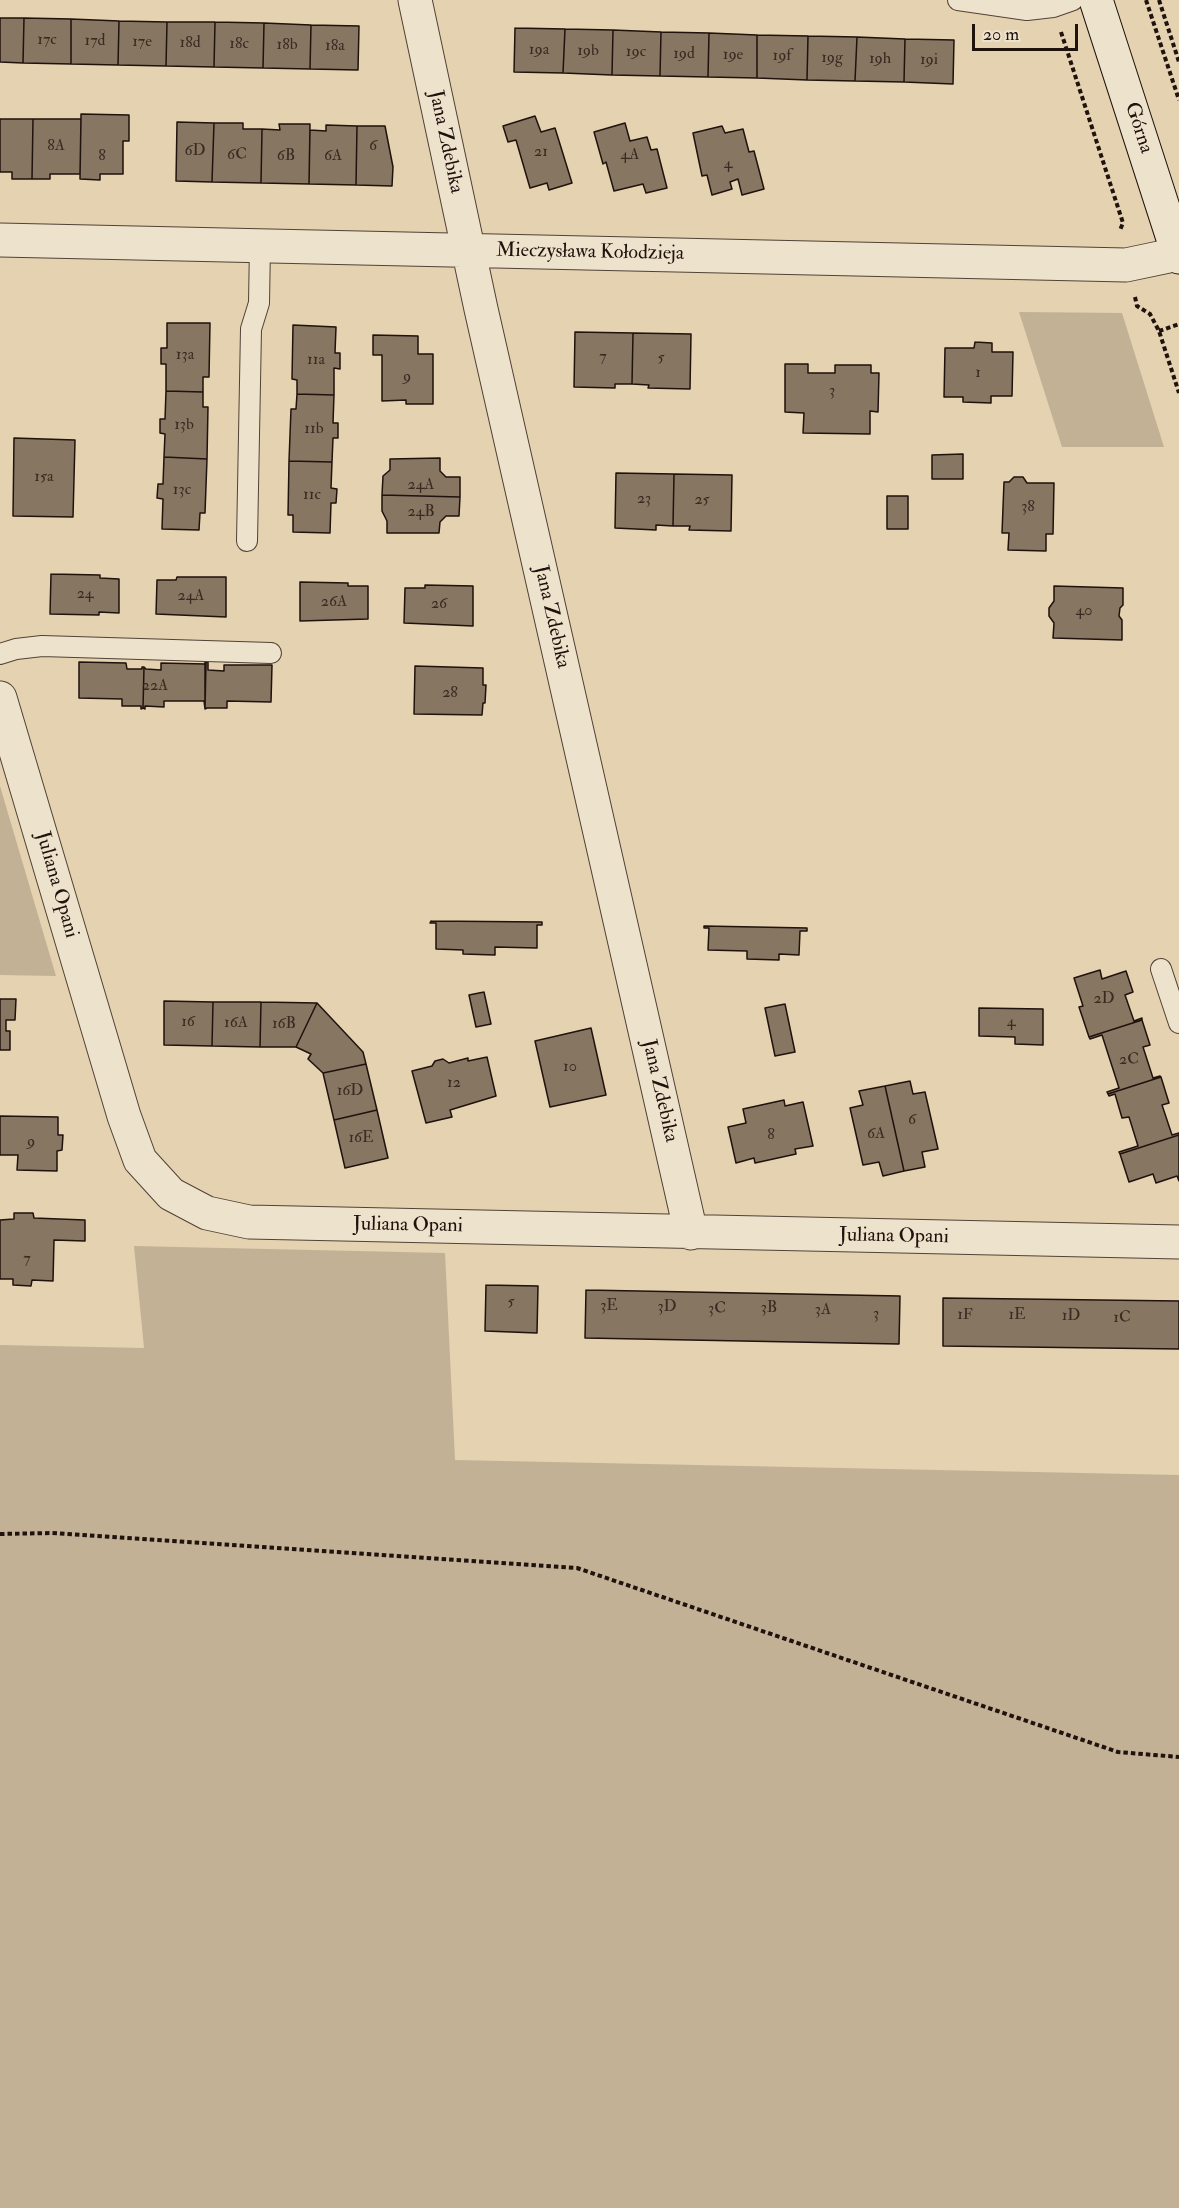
<!DOCTYPE html>
<html>
<head>
<meta charset="utf-8">
<style>
  body { margin:0 }
  #map { position:relative; width:1179px; height:2208px; overflow:hidden; background:#e4d2b1; font-family:"IM FELL Double Pica",serif }
  canvas { display:block }
  .scale { position:absolute; left:972px; top:24px; width:106px; height:27px; box-sizing:border-box; border:3px solid #20120d; border-top:0; padding-left:8px; font-size:18px; line-height:21px; white-space:nowrap; color:#20120d; -webkit-text-stroke:4px #ede2cc; paint-order:stroke }
</style>
</head>
<body>
<div id="map">
<canvas width="1179" height="2208"></canvas>
<div class="scale">20 m</div>
</div>
<script>
const c = document.querySelector('canvas').getContext('2d');
c.lineJoin = 'round';
function paint(path, color) { c.fillStyle = color; c.fill(path, 'evenodd'); }
const shape = rows => new Path2D(rows.map(r => 'M' + r).join(''));
function stroke(path, color, width, dash) { c.strokeStyle = color; c.lineWidth = width; c.lineCap = dash ? 'butt' : 'round'; c.setLineDash(dash || []); c.stroke(path); }
function write(font, color, halo, rows, align = 'center') {
  c.font = font + ' "IM FELL Double Pica",serif'; c.lineWidth = 4.5; c.setLineDash([]); c.textBaseline = 'middle'; c.strokeStyle = halo; c.fillStyle = color; for (const [text, x, y, turn = 0] of rows) {
    c.save(); c.translate(x, y); c.rotate((+turn || 0) * Math.PI / 180); c.textAlign = isNaN(turn) ? turn : align; if (halo) c.strokeText(text, 0, 0); c.fillText(text, 0, 0); c.restore();
  }
}
paint(shape([
  [1019,312,1122,313,1164,447,1062,447],
  [0,786,56,976,0,975],
  [134,1246,445,1253,455,1460,1179,1475,1179,2208,0,2208,0,1345,144,1348]
]), '#c3b195');
const building = shape([
  [0,18,24,18,23,63,0,62,0,18],
  [24,18,71,19,71,64,23,63,24,18],
  [71,19,119,21,118,65,71,64,71,19],
  [119,21,167,22,166,66,118,65,119,21],
  [167,22,215,22,214,67,166,66,167,22],
  [215,22,264,23,263,68,214,67,215,22],
  [264,23,311,25,310,69,263,68,264,23],
  [311,25,359,26,358,70,310,69,311,25],
  [515,28,565,29,563,73,514,72,515,28],
  [565,29,613,30,612,75,563,73,565,29],
  [613,30,661,32,660,76,612,75,613,30],
  [661,32,709,33,708,77,660,76,661,32],
  [709,33,757,35,757,78,708,77,709,33],
  [757,35,808,36,807,80,757,78,757,35],
  [808,36,857,37,855,81,807,80,808,36],
  [857,37,905,39,904,82,855,81,857,37],
  [905,39,954,40,953,84,904,82,905,39],
  [81,114,129,115,129,141,123,141,123,174,100,174,100,180,80,179,81,114],
  [535,116,541,132,555,128,572,183,549,190,547,183,530,188,516,140,508,142,503,126,535,116],
  [0,119,33,119,32,179,12,179,12,172,0,172,0,119],
  [33,119,81,119,80,174,50,174,50,179,32,179,33,119],
  [177,122,214,123,212,182,176,181,177,122],
  [214,123,243,123,243,129,262,129,261,183,212,182,214,123],
  [625,123,630,141,647,137,651,150,657,149,667,188,646,193,643,184,614,191,606,162,603,164,594,132,625,123],
  [279,124,310,124,309,184,261,183,262,129,280,130,279,124],
  [326,125,357,126,356,185,309,184,310,130,326,131,326,125],
  [357,126,385,126,393,167,392,186,356,185,357,126],
  [722,126,725,133,743,129,749,152,754,151,764,189,742,195,738,179,730,182,732,189,712,195,707,175,702,176,693,133,722,126],
  [167,323,210,323,209,377,203,377,203,392,166,391,166,364,161,364,161,348,167,348,167,323],
  [293,325,336,327,335,353,340,353,340,369,334,368,334,395,297,394,297,380,292,379,293,325],
  [575,332,633,333,632,384,615,384,615,388,574,387,575,332],
  [633,333,691,334,690,389,648,388,649,385,632,384,633,333],
  [373,335,418,336,418,354,433,354,433,404,406,404,406,400,382,401,382,355,373,355,373,335],
  [975,342,992,343,992,352,1013,352,1012,396,991,396,991,403,963,402,963,397,944,397,945,348,974,348,975,342],
  [785,364,808,364,808,373,835,373,835,365,871,365,871,373,879,373,878,412,870,411,870,434,803,433,804,413,785,412,785,364],
  [166,391,203,392,203,407,208,407,207,459,164,457,165,434,160,433,160,419,165,419,166,391],
  [297,394,334,395,333,423,338,423,338,438,333,438,332,462,289,461,291,409,296,409,297,394],
  [14,438,75,440,73,517,13,516,14,438],
  [963,454,963,479,932,479,932,455,963,454],
  [164,457,207,459,205,513,200,513,199,530,162,529,163,499,157,498,158,484,163,484,164,457],
  [440,458,440,471,446,477,460,477,460,497,382,495,383,476,390,470,390,459,440,458],
  [289,461,332,462,331,488,337,489,336,503,331,503,330,533,293,532,293,515,288,515,289,461],
  [616,473,674,474,673,526,656,525,656,530,615,528,616,473],
  [674,474,732,475,731,531,689,530,690,526,673,526,674,474],
  [1014,477,1023,477,1027,483,1054,483,1053,534,1046,534,1046,551,1008,550,1009,533,1002,533,1004,482,1009,482,1014,477],
  [382,495,460,497,459,516,446,516,440,522,439,533,387,533,387,521,382,511,382,495],
  [887,496,908,496,908,529,887,529,887,496],
  [51,574,100,575,100,578,119,579,119,613,99,612,99,615,50,614,51,574],
  [177,577,226,577,226,617,156,614,157,580,176,580,177,577],
  [300,582,348,583,348,586,368,586,368,619,300,621,300,582],
  [425,585,473,586,473,626,404,623,405,588,425,588,425,585],
  [1054,586,1123,588,1123,605,1120,608,1119,616,1122,620,1122,640,1053,638,1054,623,1049,616,1049,608,1054,601,1054,586],
  [79,662,126,663,127,669,142,669,142,667,144,667,143,708,141,709,141,706,122,706,122,699,79,698,79,662],
  [205,662,205,709,204,701,164,701,164,707,145,706,145,709,143,708,144,667,146,669,161,670,161,663,205,664,205,662],
  [206,662,208,662,208,670,224,671,224,665,272,665,271,702,227,701,227,708,207,708,205,709,206,662],
  [415,666,483,668,483,685,486,685,485,703,483,703,482,715,414,714,415,666],
  [431,921,542,922,542,925,537,925,537,948,495,947,495,955,463,954,463,950,436,949,436,923,430,923,431,921],
  [704,926,807,928,807,931,800,931,799,955,779,954,779,960,747,959,747,951,708,950,709,928,704,928,704,926],
  [1100,970,1102,979,1126,971,1133,992,1125,995,1134,1021,1142,1018,1142,1020,1089,1037,1079,1007,1083,1006,1074,978,1100,970],
  [484,992,491,1024,476,1027,469,995,484,992],
  [0,999,16,999,15,1020,6,1020,6,1031,10,1031,10,1050,0,1050,0,999],
  [164,1001,213,1002,212,1046,164,1045,164,1001],
  [213,1002,261,1002,260,1047,212,1046,213,1002],
  [261,1002,317,1003,296,1047,260,1047,261,1002],
  [317,1003,363,1052,366,1064,323,1073,308,1059,311,1054,296,1047,317,1003],
  [785,1004,795,1052,775,1056,765,1008,785,1004],
  [979,1008,1043,1009,1043,1045,1015,1044,1015,1037,979,1036,979,1008],
  [1142,1020,1150,1045,1143,1047,1153,1078,1160,1076,1161,1077,1108,1094,1107,1092,1119,1088,1102,1035,1090,1039,1089,1037,1142,1020],
  [591,1028,606,1095,550,1107,535,1041,591,1028],
  [487,1057,496,1096,450,1110,452,1117,426,1123,412,1071,432,1066,435,1061,443,1059,449,1063,468,1058,468,1061,487,1057],
  [366,1064,377,1110,334,1120,323,1073,366,1064],
  [1161,1077,1169,1103,1162,1105,1172,1135,1179,1133,1179,1135,1120,1154,1119,1152,1138,1146,1129,1117,1122,1118,1115,1094,1109,1096,1108,1094,1161,1077],
  [910,1081,913,1094,925,1092,938,1149,922,1152,925,1167,904,1171,885,1086,910,1081],
  [885,1086,904,1171,883,1176,879,1162,863,1165,850,1108,863,1105,859,1091,885,1086],
  [784,1100,785,1106,803,1102,813,1146,795,1149,796,1154,755,1163,754,1158,736,1163,728,1127,746,1123,743,1109,784,1100],
  [377,1110,388,1158,345,1168,334,1120,377,1110],
  [0,1116,58,1117,58,1135,63,1135,62,1150,57,1151,57,1171,17,1170,18,1155,0,1155,0,1116],
  [1179,1135,1179,1181,1177,1176,1156,1183,1153,1174,1129,1182,1120,1154,1179,1135],
  [14,1213,33,1213,34,1218,85,1220,85,1241,54,1240,53,1281,32,1280,31,1286,13,1285,13,1279,0,1279,0,1220,14,1219,14,1213],
  [486,1285,538,1286,537,1333,485,1331,486,1285],
  [586,1290,900,1296,899,1344,585,1338,586,1290],
  [943,1298,1179,1301,1179,1349,943,1346,943,1298]
]);
paint(building, '#867662');
stroke(building, '#20120d', 1.5);
const lane = shape([
  [958,0,1027,10,1053,7,1073,0],
  [247,541,251,329,259,303,260,245],
  [0,654,16,649,42,646,271,653],
  [1161,969,1179,1023]
]);
const street = shape([
  [415,0,481,309,691,1233],
  [0,240,1126,265,1178,254],
  [0,698,124,1116,140,1160,171,1194,207,1213,249,1222,1179,1242]
]);
const secondary = shape([
  [1096,0,1179,257]
]);
stroke(lane, '#514236', 22);
stroke(street, '#514236', 35);
stroke(secondary, '#20120d', 35);
stroke(shape([
  [1146,0,1179,100],
  [1159,0,1179,62],
  [1061,32,1123,223,1120,230],
  [1135,297,1137,306,1150,314,1159,331,1179,393],
  [1159,331,1179,324],
  [0,1534,52,1533,577,1568,1118,1752,1179,1757]
]), '#20120d', 4, [4.5, 3]);
stroke(lane, '#ede2cc', 20);
stroke(street, '#ede2cc', 33);
stroke(secondary, '#ede2cc', 33);
write('16px', '#3a2b22', null, [
  ["17c",47,41],
  ["17d",95,42],
  ["17e",142,43],
  ["18d",190,44],
  ["18c",239,45],
  ["18b",287,46],
  ["18a",335,47],
  ["19a",539,51],
  ["19b",588,52],
  ["19c",636,53],
  ["19d",684,55],
  ["19e",733,56],
  ["19f",782,57],
  ["19g",832,59],
  ["19h",880,60],
  ["19i",929,61],
  ["8A",56,147],
  ["6",373,147],
  ["6D",195,152],
  ["21",541,153],
  ["6C",237,156],
  ["4A",630,156],
  ["8",102,157],
  ["6B",286,157],
  ["6A",333,157],
  ["4",728,165],
  ["13a",185,356],
  ["7",603,358],
  ["5",661,359],
  ["11a",316,361],
  ["1",978,374],
  ["9",407,378],
  ["3",832,392],
  ["13b",184,426],
  ["11b",314,430],
  ["15a",44,478],
  ["24A",421,486],
  ["13c",182,491],
  ["11c",312,496],
  ["23",644,500],
  ["25",702,501],
  ["38",1028,508],
  ["24B",421,513],
  ["24",85,595],
  ["24A",191,597],
  ["26A",334,603],
  ["26",439,605],
  ["40",1084,612],
  ["22A",155,687],
  ["28",450,694],
  ["2D",1104,1000],
  ["16",188,1023],
  ["4",1011,1023],
  ["16A",236,1024],
  ["16B",284,1025],
  ["2C",1129,1061],
  ["10",570,1068],
  ["12",454,1084],
  ["16D",350,1092],
  ["6",912,1121],
  ["6A",876,1135],
  ["8",771,1136],
  ["16E",361,1139],
  ["9",31,1143],
  ["7",27,1260],
  ["5",511,1303],
  ["3E",609,1307],
  ["3D",667,1308],
  ["3B",769,1309],
  ["3C",717,1310],
  ["3A",823,1311],
  ["3",876,1315],
  ["1F",965,1316],
  ["1E",1017,1316],
  ["1D",1071,1317],
  ["1C",1122,1319]
]);
write('20px', '#20120d', '#ede2cc', [
  ["Górna",1138,128,72],
  ["Jana Zdebika",445,142,78],
  ["Mieczysława Kołodzieja",590,253,1],
  ["Jana Zdebika",551,617,77],
  ["Juliana Opani",56,885,74],
  ["Jana Zdebika",659,1091,77],
  ["Juliana Opani",408,1226,1],
  ["Juliana Opani",894,1237,1]
]);
</script>
</body>
</html>
